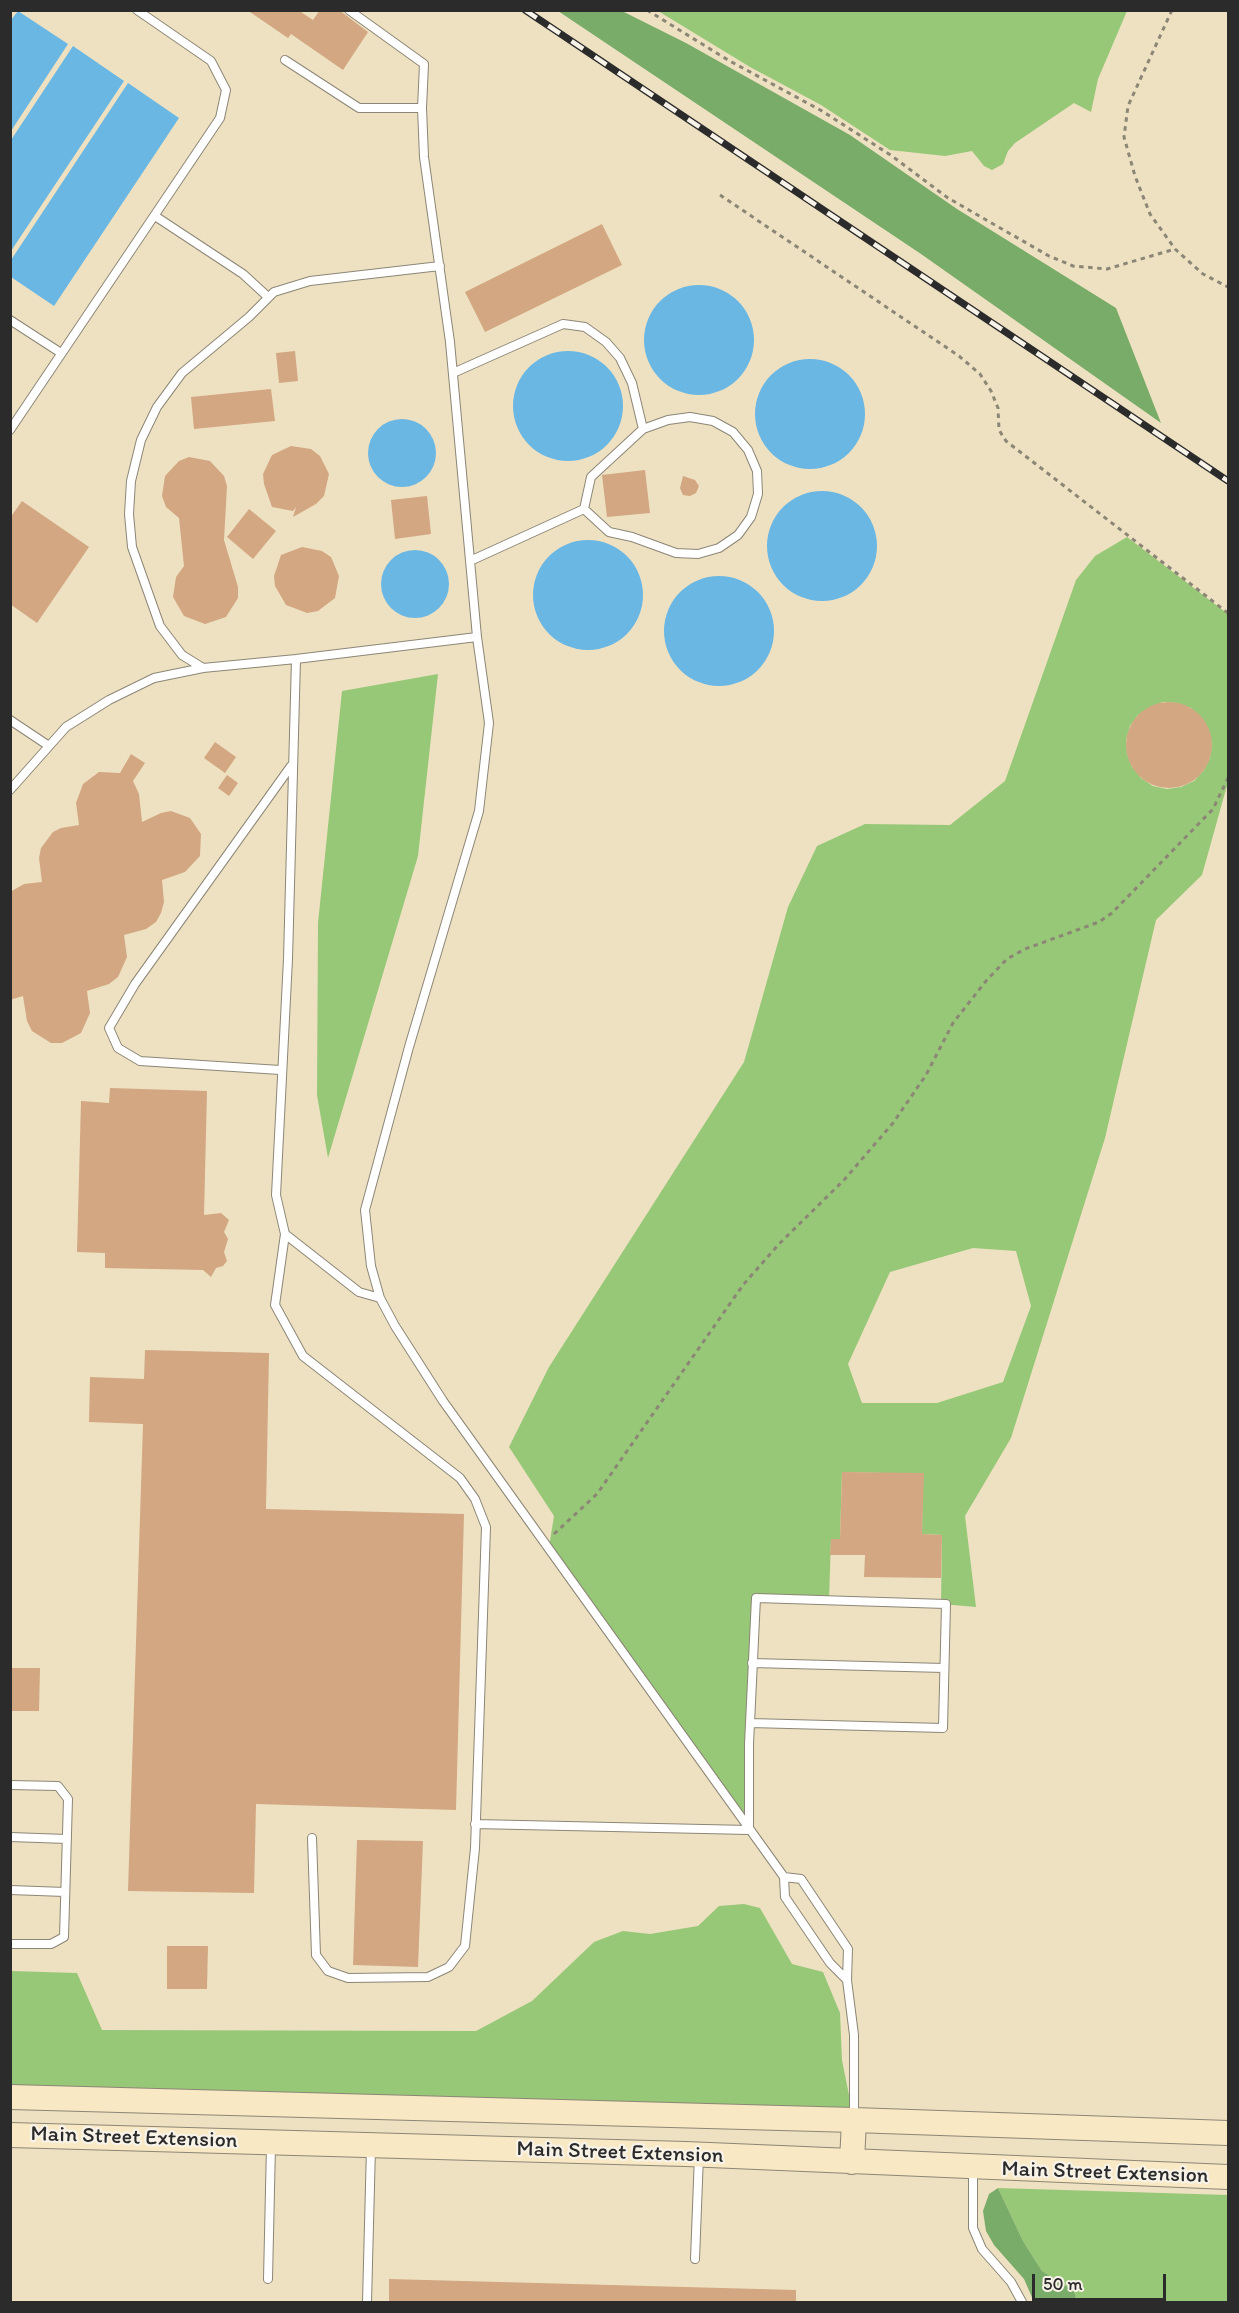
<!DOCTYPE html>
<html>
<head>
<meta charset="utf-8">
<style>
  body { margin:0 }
  #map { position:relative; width:1239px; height:2313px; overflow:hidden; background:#eee1c2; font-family:Itim,sans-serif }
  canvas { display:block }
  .frame { position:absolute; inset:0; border:12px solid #2b2b2b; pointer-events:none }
  .scale { position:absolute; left:1032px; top:2274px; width:134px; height:27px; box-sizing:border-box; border:3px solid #2b2b2b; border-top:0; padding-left:8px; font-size:18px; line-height:21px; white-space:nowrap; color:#2b2b2b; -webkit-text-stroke:4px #f7f3e8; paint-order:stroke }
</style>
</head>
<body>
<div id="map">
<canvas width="1239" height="2313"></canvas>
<div class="frame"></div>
<div class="scale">50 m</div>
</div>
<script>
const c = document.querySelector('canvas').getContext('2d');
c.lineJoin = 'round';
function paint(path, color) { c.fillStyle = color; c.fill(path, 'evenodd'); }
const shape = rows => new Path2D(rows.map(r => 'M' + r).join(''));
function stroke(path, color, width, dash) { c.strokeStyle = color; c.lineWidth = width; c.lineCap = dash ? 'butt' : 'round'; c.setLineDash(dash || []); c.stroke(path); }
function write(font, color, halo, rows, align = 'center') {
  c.font = font + ' Itim,sans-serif'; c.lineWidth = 4.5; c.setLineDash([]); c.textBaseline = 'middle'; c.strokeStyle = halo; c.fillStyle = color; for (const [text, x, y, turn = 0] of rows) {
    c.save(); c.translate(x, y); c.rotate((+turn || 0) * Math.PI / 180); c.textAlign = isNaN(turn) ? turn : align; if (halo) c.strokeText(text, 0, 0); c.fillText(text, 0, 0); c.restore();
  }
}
paint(shape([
  [658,11,1127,11,1098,79,1091,112,1074,103,1015,143,1008,151,1003,164,992,170,984,166,972,151,945,156,890,150,821,105,750,67],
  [1127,537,1228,614,1228,782,1202,875,1156,920,1105,1138,1011,1438,965,1516,976,1607,941,1604,942,1535,922,1534,923,1474,842,1472,840,1539,831,1539,829,1600,756,1598,749,1830,549,1547,554,1516,509,1447,549,1367,744,1062,788,907,817,846,865,824,950,825,1005,781,1076,580,1095,556],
  [1163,702,1178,703,1191,708,1202,718,1209,730,1212,744,1210,758,1204,770,1194,781,1181,787,1167,789,1153,786,1141,778,1132,767,1127,754,1126,740,1130,726,1138,715,1150,707],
  [973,1248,1016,1251,1031,1306,1003,1382,937,1403,862,1403,848,1364,890,1272],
  [438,674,418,856,328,1158,317,1095,318,923,342,691],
  [744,1904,760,1908,792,1964,823,1972,840,2013,842,2060,854,2120,11,2097,11,1971,77,1973,102,2030,476,2031,532,2001,594,1942,623,1931,650,1934,698,1926,719,1906],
  [998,2188,1228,2195,1228,2302,1077,2302,1074,2291,1042,2271,1023,2241]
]), '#97c877');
paint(shape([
  [558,11,622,11,686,43,850,135,957,209,1116,308,1161,423,921,254],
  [998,2188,1023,2241,1042,2271,1074,2291,1077,2302,1034,2302,1024,2279,994,2245,986,2231,983,2211,989,2194]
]), '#79ac68');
paint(shape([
  [18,11,68,44,11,131,11,20],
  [73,46,124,81,11,251,11,140],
  [128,83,179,118,54,306,11,277,11,260],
  '644 340a55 55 0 1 1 110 0a55 55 0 1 1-110 0Z',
  '513 406a55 55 0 1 1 110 0a55 55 0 1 1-110 0Z',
  '755 414a55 55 0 1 1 110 0a55 55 0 1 1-110 0Z',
  '368 453a34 34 0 1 1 68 0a34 34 0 1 1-68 0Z',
  '767 546a55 55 0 1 1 110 0a55 55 0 1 1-110 0Z',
  '533 595a55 55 0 1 1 110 0a55 55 0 1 1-110 0Z',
  '381 584a34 34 0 1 1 68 0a34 34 0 1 1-68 0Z',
  '664 631a55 55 0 1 1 110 0a55 55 0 1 1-110 0Z'
]), '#6ab7e3');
paint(shape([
  [247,10,298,10,313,20,320,10,339,10,368,32,343,70,291,34,288,38],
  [602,224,622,265,485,332,465,292],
  [295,351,298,381,279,383,276,353],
  [271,389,275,421,194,429,191,397],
  [291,446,311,449,320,456,329,474,324,496,316,504,293,517,296,507,293,511,272,507,264,484,263,474,272,455],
  [189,457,210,461,224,476,227,486,224,540,238,587,238,598,226,617,205,624,184,616,173,597,176,577,184,566,179,518,166,507,162,496,165,476,179,461],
  [645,470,650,513,607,517,602,475],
  [683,476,695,480,699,486,696,493,690,496,683,495,680,488],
  [427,496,431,534,395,539,391,500],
  [22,501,89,547,37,623,10,604,10,518],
  [249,509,276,531,253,559,227,537],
  [302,547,322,551,331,557,339,576,335,598,318,611,307,613,286,605,275,586,274,576,281,555],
  '1126 745a43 43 0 1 1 86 0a43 43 0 1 1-86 0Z',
  [215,742,236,757,225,773,204,758],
  [131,754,145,763,133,781,139,794,142,822,161,813,171,811,190,818,201,834,200,856,185,872,162,880,164,902,161,913,156,922,146,929,124,935,127,957,118,977,109,984,87,991,90,1013,81,1033,62,1043,51,1043,32,1031,27,1021,23,996,10,1000,10,892,24,884,42,882,39,858,41,848,53,832,61,828,79,825,76,803,83,784,99,772,120,773],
  [227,775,238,783,229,796,218,788],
  [110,1088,207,1091,204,1215,221,1213,229,1220,224,1232,228,1239,224,1252,227,1261,223,1266,216,1268,211,1277,203,1270,105,1268,105,1253,77,1252,81,1101,109,1103],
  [145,1350,269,1353,266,1509,464,1514,456,1810,256,1804,254,1893,128,1891,143,1424,89,1422,90,1377,144,1379],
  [842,1472,924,1473,922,1534,942,1535,941,1578,864,1577,865,1555,830,1555,831,1539,840,1539],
  [10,1668,40,1668,39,1711,10,1711],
  [357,1840,423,1841,418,1967,353,1965],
  [167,1946,208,1946,207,1989,167,1989],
  [389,2279,796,2290,796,2302,389,2302]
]), '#d2a781');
const lane = shape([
  [349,10,424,64,422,108,424,157,450,342,477,637,489,723,479,811,409,1047,365,1210,371,1266,380,1298,395,1326,443,1401,784,1877],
  [285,60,359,108,422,108],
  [155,216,243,274,268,297],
  [10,320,61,353],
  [453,373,563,324,585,327,606,342,620,358,632,383,643,429],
  [690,417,713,421,733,432,748,450,757,471,758,494,751,517,738,535,719,548,698,554,676,553,632,537,609,532,584,509,591,477,643,429,668,420,690,417],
  [10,430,220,118,226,90,211,61,137,10],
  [470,561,584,509],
  [296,659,203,668,182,655,160,626,132,547,129,514,131,481,141,440,157,407,182,373,249,317,274,292,310,281,440,266],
  [10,720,49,746],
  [10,790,66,727,109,700,154,678,203,668],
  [280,1070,140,1061,118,1048,109,1028,135,984,291,766],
  [285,1234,275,1305,303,1356,460,1478,475,1499,486,1527,475,1848,465,1946,449,1967,428,1977,348,1978,328,1971,316,1955,312,1838],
  [380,1298,359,1292,285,1234,276,1195,288,959,296,659,477,637],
  [752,1663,944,1668],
  [10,1785,58,1786,68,1799,64,1937,51,1944,10,1944],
  [475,1824,749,1830,749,1744,756,1598,946,1604,943,1728,750,1723],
  [10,1837,67,1839],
  [10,1890,65,1892],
  [847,1980,830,1963,785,1897,784,1877,801,1879,848,1949,847,1980,854,2035,854,2119],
  [973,2169,973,2228,982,2249,1011,2282,1022,2302],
  [695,2259,699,2155],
  [268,2279,271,2145],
  [367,2302,371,2147]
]);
const secondary = shape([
  [10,2097,854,2120,1228,2133],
  [10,2135,686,2154,1228,2177],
  [852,2162,854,2120]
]);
stroke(lane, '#8c8676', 10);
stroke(secondary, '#8c8676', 26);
stroke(shape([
  [647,10,728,60,822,111,892,156,948,198,1049,256,1073,266,1107,269,1175,249],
  [1172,10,1128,106,1124,137,1135,176,1150,214,1175,249,1203,274,1228,287],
  [720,195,959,356,980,374,991,391,998,408,999,430,1006,441,1228,613],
  [554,1534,597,1494,743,1285,779,1244,844,1180,893,1123,926,1075,953,1023,986,981,1007,959,1025,949,1099,922,1112,913,1213,809,1228,778]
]), '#8c8676', 3, [4.5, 4.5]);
stroke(lane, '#fff', 8);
stroke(secondary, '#f8e8c3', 24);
const rail = shape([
  [525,10,1228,481]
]);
stroke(rail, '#2b2b2b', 7);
stroke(rail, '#f7f3e8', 4.5, [14]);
write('22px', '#2b2b2b', '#f7f3e8', [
  ["Main Street Extension",134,2138,2],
  ["Main Street Extension",620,2153,2],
  ["Main Street Extension",1105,2173,2]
]);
</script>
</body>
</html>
